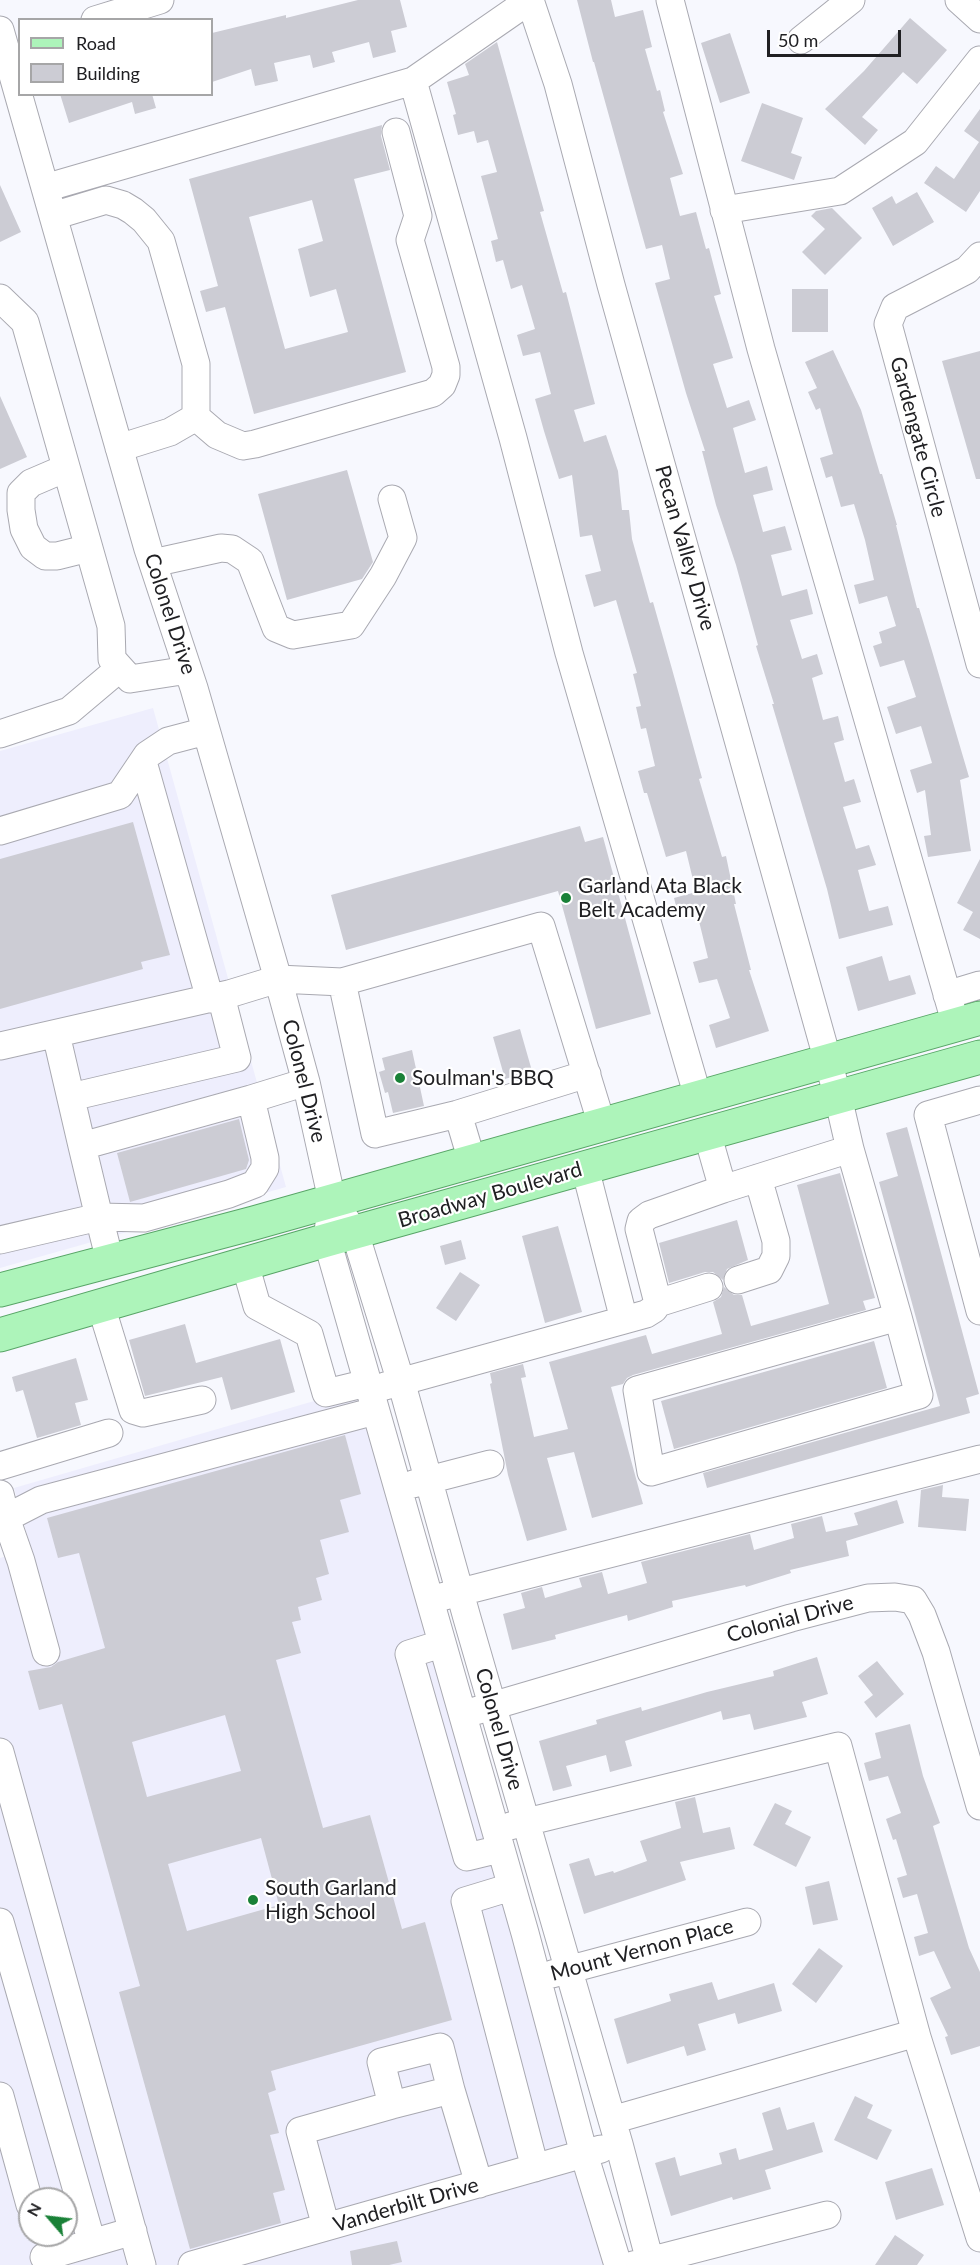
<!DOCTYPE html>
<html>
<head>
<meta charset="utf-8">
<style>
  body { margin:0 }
  #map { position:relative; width:980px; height:2265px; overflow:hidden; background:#f7f8fe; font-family:Lato,sans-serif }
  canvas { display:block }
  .legend { position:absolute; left:18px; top:18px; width:195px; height:78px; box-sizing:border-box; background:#fff; border:2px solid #a6a6a7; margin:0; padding:8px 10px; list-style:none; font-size:18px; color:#202023 }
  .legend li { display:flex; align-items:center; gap:12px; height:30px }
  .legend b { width:30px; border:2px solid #a6a6a7 }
  .north { position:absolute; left:18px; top:2187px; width:60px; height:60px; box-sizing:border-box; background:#fff; border:2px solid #a6a6a7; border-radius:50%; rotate:298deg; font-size:16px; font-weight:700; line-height:24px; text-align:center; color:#202023 }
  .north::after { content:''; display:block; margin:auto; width:21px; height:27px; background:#198137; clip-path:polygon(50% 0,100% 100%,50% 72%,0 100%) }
  .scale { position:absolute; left:767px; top:30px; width:134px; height:27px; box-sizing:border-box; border:3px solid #202023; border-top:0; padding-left:8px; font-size:18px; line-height:21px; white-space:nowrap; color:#202023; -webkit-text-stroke:4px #fff; paint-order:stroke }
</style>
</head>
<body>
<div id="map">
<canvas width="980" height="2265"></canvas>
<ul class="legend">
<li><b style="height:8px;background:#adf4ba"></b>Road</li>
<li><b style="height:16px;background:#ccccd4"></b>Building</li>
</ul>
<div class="north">N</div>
<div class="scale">50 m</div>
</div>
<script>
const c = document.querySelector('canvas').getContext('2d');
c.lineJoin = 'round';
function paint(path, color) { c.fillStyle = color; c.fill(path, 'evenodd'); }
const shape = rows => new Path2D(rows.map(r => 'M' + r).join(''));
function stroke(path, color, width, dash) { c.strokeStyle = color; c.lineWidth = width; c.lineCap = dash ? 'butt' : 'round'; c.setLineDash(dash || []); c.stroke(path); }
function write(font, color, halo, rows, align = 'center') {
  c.font = font + ' Lato,sans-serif'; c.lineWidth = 4.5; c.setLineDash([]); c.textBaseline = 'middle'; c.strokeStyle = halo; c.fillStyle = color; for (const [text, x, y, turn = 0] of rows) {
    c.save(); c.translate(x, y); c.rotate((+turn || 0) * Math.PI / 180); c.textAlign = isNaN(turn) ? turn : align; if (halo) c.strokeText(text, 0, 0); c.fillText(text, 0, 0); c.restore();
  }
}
paint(shape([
  [153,708,286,1187,0,1268,0,751],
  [359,1388,610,2265,0,2265,0,1558,31,1549,14,1488],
  [30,2199,66,2199,66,2235,30,2235]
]), '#eeeefd');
paint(shape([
  [358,0,400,0,407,27,391,31,396,52,373,58,369,42,332,52,335,62,313,68,310,55,274,63,278,81,255,86,251,69,212,82,212,33,286,15,286,18],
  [577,0,611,0,615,17,643,10,652,47,645,49,657,91,660,90,665,111,663,112,683,174,670,178,680,216,696,212,706,249,709,248,721,294,714,296,733,358,713,364,727,408,749,400,756,420,733,428,745,473,767,466,773,490,753,495,763,532,785,526,792,550,771,555,782,596,807,589,813,614,790,620,802,659,817,654,823,674,812,678,823,720,838,716,844,740,834,743,845,782,854,779,861,802,843,807,856,849,869,845,876,865,858,870,869,911,888,906,893,925,839,939,827,889,772,704,774,704,756,646,758,645,736,565,716,505,702,451,705,451,686,393,655,283,670,279,662,245,646,249,594,62,593,62],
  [910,18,947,50,917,84,903,72,862,117,878,130,865,145,825,109,864,71],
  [730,33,750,93,720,103,701,43],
  [497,42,544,211,540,212,563,293,566,292,595,404,574,410,584,442,606,435,618,471,622,510,629,510,632,539,650,603,653,602,672,669,702,778,699,779,722,857,726,856,736,904,734,904,751,970,749,970,769,1031,716,1048,709,1025,730,1018,717,979,699,983,693,962,708,958,697,913,679,918,674,898,696,892,686,851,666,857,647,793,644,793,638,771,655,766,646,728,641,729,636,707,641,706,633,674,637,673,616,600,594,607,585,575,601,571,592,535,580,537,572,475,559,479,544,431,535,399,551,394,540,352,523,356,517,335,535,329,522,285,511,289,503,260,496,262,491,241,498,239,481,176,497,172,488,140,477,143,474,131,458,135,453,115,456,114,447,82,469,75,465,64],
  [60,94,152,94,156,108,135,114,132,102,69,123],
  [762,103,803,118,791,153,802,157,794,180,741,161],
  [980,109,980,191,966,212,924,183,936,166,954,179,979,142,964,131],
  [382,125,381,136,390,170,354,179,406,372,254,414,225,307,206,312,200,291,218,286,189,179],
  [312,200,323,241,298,249,310,297,336,289,348,332,285,349,249,217],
  [0,185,21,232,0,242],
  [917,192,934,222,893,246,872,208,892,196,896,204],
  [832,208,862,238,825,275,802,252,825,229,811,216,816,211],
  [792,289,828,289,828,332,792,332],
  [833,350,861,410,880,474,882,474,897,525,896,525,917,608,919,608,932,651,969,777,960,780,971,851,928,857,924,836,931,835,925,790,917,793,910,770,932,763,921,726,896,734,887,707,916,697,904,660,880,667,873,646,882,643,879,632,896,626,887,596,859,604,854,585,874,580,865,540,854,504,841,507,832,476,826,478,820,458,833,454,820,408,816,410,808,392,817,388,805,362],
  [980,351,980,479,976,479,942,361],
  [0,396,27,457,0,469],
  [347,470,373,562,362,579,287,600,258,494],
  [133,822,170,955,141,962,143,969,0,1009,0,859],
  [580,826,585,842,603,837,651,1014,596,1029,558,891,346,950,331,895],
  [980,859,980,939,963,930,973,912,957,903],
  [882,956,889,981,910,975,916,994,858,1011,846,967],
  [520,1029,532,1071,505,1079,493,1037],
  [412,1050,424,1106,393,1113,388,1092,385,1093,379,1072,385,1070,382,1058],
  [239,1119,249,1160,246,1169,130,1202,117,1153],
  [907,1127,979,1394,966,1398,970,1413,707,1488,703,1473,940,1406,879,1182,898,1176,886,1133],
  [840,1173,875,1298,863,1301,866,1310,633,1375,627,1378,623,1384,611,1387,643,1504,592,1518,574,1452,547,1458,567,1530,527,1541,508,1475,490,1384,492,1383,490,1373,523,1364,526,1377,521,1378,534,1437,568,1429,549,1362,646,1335,652,1354,722,1334,713,1302,721,1297,724,1287,734,1295,742,1295,751,1326,829,1304,797,1185],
  [737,1220,748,1260,727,1269,723,1280,713,1272,705,1272,669,1283,659,1243],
  [558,1226,582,1312,545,1323,522,1236],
  [461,1240,466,1259,445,1265,440,1246],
  [460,1272,480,1285,456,1321,436,1308],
  [185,1324,196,1363,280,1339,295,1392,231,1410,222,1377,145,1396,129,1340],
  [874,1341,887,1388,674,1449,661,1401],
  [76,1358,88,1400,75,1403,81,1425,37,1438,23,1390,16,1392,12,1377],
  [345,1435,361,1494,340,1500,349,1532,320,1540,329,1574,316,1578,322,1600,298,1607,301,1620,292,1622,301,1653,276,1660,323,1828,370,1815,402,1929,425,1922,452,2020,271,2071,276,2090,268,2093,279,2133,270,2135,285,2190,273,2193,281,2223,190,2249,119,1992,140,1986,62,1704,39,1710,28,1671,51,1667,58,1662,105,1648,79,1553,58,1558,47,1518],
  [225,1715,241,1771,147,1797,132,1742],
  [261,1838,279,1905,187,1931,168,1864],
  [943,1485,942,1497,969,1499,966,1531,918,1527,921,1490],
  [897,1500,904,1523,846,1541,849,1556,790,1570,791,1573,746,1587,745,1585,672,1601,673,1607,628,1621,627,1615,555,1635,556,1639,512,1650,503,1614,525,1608,521,1593,542,1587,545,1598,582,1587,579,1578,602,1572,608,1594,647,1583,641,1562,750,1534,754,1550,794,1538,791,1524,822,1516,826,1532,858,1525,854,1513],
  [817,1657,828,1694,802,1702,807,1717,754,1730,750,1714,723,1720,721,1711,625,1741,632,1766,610,1772,606,1755,566,1766,572,1786,553,1791,539,1741,597,1724,596,1720,641,1707,642,1711,707,1692,774,1676,773,1671],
  [877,1661,904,1694,876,1718,864,1702,873,1695,858,1676],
  [910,1724,923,1776,940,1823,933,1826,969,1948,980,1972,980,2046,951,2055,945,2037,948,2036,930,1998,951,1988,934,1951,919,1956,914,1937,928,1933,917,1894,903,1898,897,1878,907,1875,896,1839,893,1840,886,1819,901,1813,888,1776,869,1781,864,1763,881,1758,875,1733],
  [695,1797,703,1833,730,1827,735,1849,680,1862,686,1880,584,1914,569,1864,589,1858,595,1876,613,1871,614,1873,647,1861,640,1841,681,1828,675,1802],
  [775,1803,792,1811,785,1824,811,1837,796,1867,753,1845],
  [829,1881,838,1920,813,1925,805,1887],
  [819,1948,843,1966,816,2003,792,1984],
  [712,1982,718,2000,774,1983,782,2011,738,2024,735,2013,698,2024,706,2050,687,2056,684,2046,627,2064,614,2019,671,2001,669,1994],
  [855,2096,873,2105,867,2118,892,2130,877,2160,834,2140],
  [780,2107,787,2130,814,2122,823,2152,765,2170,771,2189,733,2200,732,2197,671,2216,655,2163,675,2157,680,2176,722,2164,719,2153,736,2148,739,2160,773,2150,762,2113],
  [932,2168,944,2205,896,2220,885,2182],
  [895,2235,924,2255,917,2265,875,2265],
  [397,2241,402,2262,389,2265,352,2265,350,2251]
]), '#ccccd4');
const minor = shape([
  [530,0,558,84,611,285,838,1097,850,1149,723,1189,707,1133],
  [670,0,761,349,956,1025],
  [959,0,980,19],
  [95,20,160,0],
  [0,30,148,549,194,688,278,979,306,1082,332,1200,327,1240,525,1933,584,2154,618,2265],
  [801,40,851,0],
  [413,81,513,438,569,653,698,1097],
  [45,188,413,81,530,0],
  [724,210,840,191,915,142,980,60],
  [53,216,106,200,123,205,133,211,144,220,161,241,196,364,196,417,170,432,119,448],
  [980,256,967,270,895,307,888,324,980,664],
  [0,298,25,322,111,626,112,659,130,679,188,670],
  [196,417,217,435,243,446,255,444,433,393,442,385,446,375,446,367,410,240,418,216,396,132],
  [66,468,31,483,21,493,21,510,24,529,33,547,45,556,57,556,89,548],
  [153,563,221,548,232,549,250,561,276,628,293,635,351,625,383,576,403,538,392,499],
  [0,734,69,711,120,668],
  [143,762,210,999],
  [0,831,120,795,147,755,168,741,206,731],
  [342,982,375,1134,458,1114],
  [947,995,980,985],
  [56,1034,82,1146,99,1217,144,1218,229,1194,255,1184,265,1168,265,1158,251,1099,82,1146],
  [0,1046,229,994,278,979,342,982,541,926,602,1125],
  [71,1097,237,1058,221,996],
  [251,1099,306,1082],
  [980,1100,928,1115,980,1311],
  [850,1149,898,1317,919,1395,651,1472,637,1390,898,1317],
  [472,1161,458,1114,587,1074],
  [585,1168,624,1320],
  [344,1217,355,1233,404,1392,467,1618,619,2144,651,2265],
  [0,1240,99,1217,110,1261],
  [245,1264,257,1306,309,1334,326,1393,367,1383],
  [738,1280,769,1270,776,1256,776,1241,758,1178],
  [658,1303,709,1287],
  [101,1306,133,1410,143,1413,202,1400],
  [385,1386,646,1314,654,1309,658,1303,639,1229,641,1221,649,1215,723,1189],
  [0,1466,109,1433],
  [413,1484,490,1464],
  [0,1494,6,1518,21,1561,46,1652],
  [6,1518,41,1500,375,1411],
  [441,1597,980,1459],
  [441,1644,409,1654,467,1857,500,1849],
  [475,1711,791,1618,868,1598,895,1597,913,1600,922,1615,936,1652,980,1806],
  [0,1752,142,2265],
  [510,1826,838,1746,917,2037,980,2238],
  [511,1887,465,1901,535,2168],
  [0,1922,92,2243],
  [552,1974,747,1922],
  [0,2096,30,2205],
  [392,2105,381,2062,440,2047,451,2090],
  [612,2120,916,2033],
  [326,2227,300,2131,392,2105,451,2090,479,2184],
  [44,2257,133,2231],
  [192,2265,601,2149],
  [633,2265,827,2215]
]);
const major = shape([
  [0,1290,254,1223,980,1018],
  [0,1335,327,1240,980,1057]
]);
stroke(minor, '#a9a9b1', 29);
stroke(major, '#58a567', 35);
stroke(minor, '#fff', 27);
stroke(major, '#adf4ba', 33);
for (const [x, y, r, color] of [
  [566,898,6,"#198137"],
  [400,1078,6,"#198137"],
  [253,1900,6,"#198137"]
]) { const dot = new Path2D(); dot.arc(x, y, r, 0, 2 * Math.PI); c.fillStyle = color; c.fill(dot); stroke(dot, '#fff', 2); }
write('21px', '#202023', '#fff', [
  ["Gardengate Circle",918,437,75],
  ["Pecan Valley Drive",685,548,74],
  ["Colonel Drive",170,614,72],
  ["Colonel Drive",304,1081,76],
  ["Broadway Boulevard",490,1195,-16],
  ["Colonial Drive",790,1619,-15],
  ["Colonel Drive",499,1729,74],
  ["Mount Vernon Place",642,1950,-15],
  ["Vanderbilt Drive",406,2205,-16]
]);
write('21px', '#202023', '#fff', [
  ["Garland Ata Black",578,886],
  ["Belt Academy",578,910],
  ["Soulman's BBQ",412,1078],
  ["South Garland",265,1888],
  ["High School",265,1912]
], 'left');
</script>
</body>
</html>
